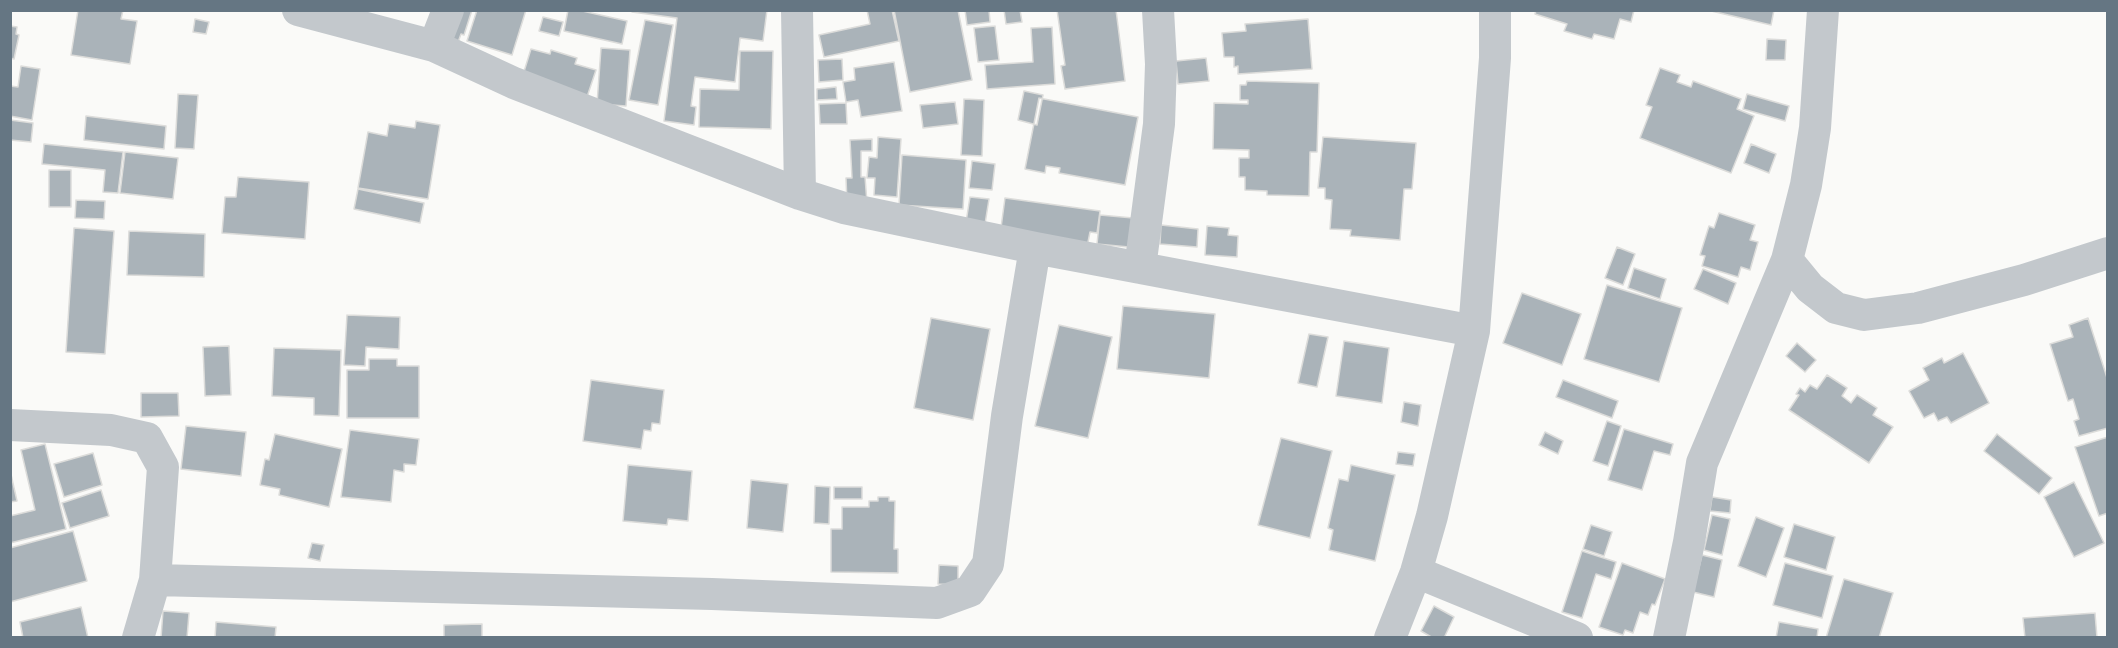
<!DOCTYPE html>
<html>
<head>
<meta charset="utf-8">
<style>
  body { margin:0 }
  #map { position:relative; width:2118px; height:648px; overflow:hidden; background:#fafaf8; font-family:"Fira Sans Condensed",sans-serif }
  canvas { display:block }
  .frame { position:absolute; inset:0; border:12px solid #657683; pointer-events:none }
</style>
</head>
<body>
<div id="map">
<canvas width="2118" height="648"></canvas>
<div class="frame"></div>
</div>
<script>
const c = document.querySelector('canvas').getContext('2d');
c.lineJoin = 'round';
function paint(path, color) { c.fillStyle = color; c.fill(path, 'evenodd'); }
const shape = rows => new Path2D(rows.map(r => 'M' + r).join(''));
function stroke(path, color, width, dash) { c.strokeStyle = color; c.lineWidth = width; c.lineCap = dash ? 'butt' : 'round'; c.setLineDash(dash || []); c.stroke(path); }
const building = shape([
  [78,10,123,10,121,19,137,21,130,64,71,55,78,10],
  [451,10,472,10,464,35,461,34,457,45,441,40,451,10],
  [477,10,526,10,512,55,467,41,477,10],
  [568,10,578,10,627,21,622,44,564,31,568,10],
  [632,10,767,10,763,41,740,38,735,82,695,77,691,106,696,107,694,125,664,121,677,18,632,12,632,10],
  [867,10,892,10,899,41,824,57,819,35,870,24,867,10],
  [894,10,958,10,972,80,910,92,894,10],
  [965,10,989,10,990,22,967,25,965,10],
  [1004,10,1020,10,1022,22,1006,24,1004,10],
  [1057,10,1116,10,1125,81,1065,89,1061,66,1065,65,1057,10],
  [1536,10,1634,10,1631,22,1620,19,1614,39,1594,34,1592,39,1564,31,1567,24,1535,14,1536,10],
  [1707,10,1774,10,1771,25,1707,10],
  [543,17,563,22,559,36,539,31,543,17],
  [195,19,209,22,206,34,193,32,195,19],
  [1308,19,1312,69,1238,74,1238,66,1234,67,1234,57,1224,57,1222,33,1246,31,1245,24,1308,19],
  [645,20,673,25,658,105,629,100,645,20],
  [10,26,17,27,16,34,19,35,14,59,10,58,10,26],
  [995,26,999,60,978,62,974,28,995,26],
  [1052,27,1055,84,987,89,985,65,1033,62,1031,28,1052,27],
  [1767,39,1786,40,1785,60,1766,60,1767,39],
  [601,48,630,50,626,106,597,104,601,48],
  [531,49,550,54,551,50,577,58,575,64,596,70,587,97,522,78,531,49],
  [740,51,773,51,771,129,699,127,700,89,739,90,740,51],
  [1206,58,1209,81,1178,84,1176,61,1206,58],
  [842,59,843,80,819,82,818,60,842,59],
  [894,62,902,111,861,117,858,100,846,102,843,82,855,80,854,68,894,62],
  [21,66,40,69,32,120,10,116,10,86,18,87,21,66],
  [1660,68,1680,75,1677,82,1691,87,1693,81,1741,99,1737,109,1754,116,1731,173,1640,138,1652,107,1646,105,1660,68],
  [1247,81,1319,83,1317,152,1310,152,1309,196,1267,195,1267,191,1245,190,1245,177,1239,177,1239,158,1249,158,1249,150,1213,149,1214,103,1248,104,1248,100,1240,100,1240,85,1246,85,1247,81],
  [836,87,837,99,817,100,817,89,836,87],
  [1024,91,1043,95,1037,125,1018,120,1024,91],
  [178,94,198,95,194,149,175,148,178,94],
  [1747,94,1789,106,1785,121,1743,109,1747,94],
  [1039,98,1138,117,1125,185,1059,173,1060,168,1046,166,1045,173,1025,169,1039,98],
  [964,99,984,100,982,156,961,155,964,99],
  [955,102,958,124,923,128,920,105,955,102],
  [846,103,847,124,820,124,819,104,846,103],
  [86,116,166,126,164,149,84,140,86,116],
  [10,120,33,123,31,142,10,140,10,120],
  [416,121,440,125,428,199,358,188,368,132,387,136,389,124,415,128,416,121],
  [878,137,901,139,897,197,874,195,875,178,867,178,869,157,877,158,878,137],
  [1323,137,1416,143,1412,189,1404,189,1400,240,1350,236,1351,230,1330,229,1332,200,1325,199,1325,188,1318,188,1323,137],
  [872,139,872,151,861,151,861,177,865,177,867,203,847,203,846,178,852,178,850,140,872,139],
  [44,144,123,152,118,193,103,192,105,170,42,164,44,144],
  [1751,144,1776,154,1769,173,1744,163,1751,144],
  [125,152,178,158,173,199,120,193,125,152],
  [902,155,966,160,963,209,899,205,902,155],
  [972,161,995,164,992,190,969,188,972,161],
  [49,170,71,170,71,207,49,207,49,170],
  [238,177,309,182,305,239,222,233,225,197,236,197,238,177],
  [358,189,424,203,420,223,354,209,358,189],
  [970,197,989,199,985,224,966,222,970,197],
  [1005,198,1100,211,1097,233,1090,232,1087,247,1000,235,1005,198],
  [76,200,105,201,104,219,75,218,76,200],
  [1719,213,1755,225,1750,240,1758,242,1750,270,1741,267,1738,277,1702,266,1705,256,1700,255,1709,226,1714,228,1719,213],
  [1100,215,1133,218,1129,247,1097,244,1100,215],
  [1161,225,1198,229,1197,247,1160,244,1161,225],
  [1207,226,1229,228,1228,235,1238,236,1237,257,1205,255,1207,226],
  [74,228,114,231,105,354,66,352,74,228],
  [129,231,205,234,204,277,127,275,129,231],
  [1617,247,1635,254,1623,285,1605,278,1617,247],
  [1634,268,1666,279,1660,299,1628,288,1634,268],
  [1703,269,1736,283,1728,304,1694,289,1703,269],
  [1607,285,1682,308,1659,382,1584,359,1607,285],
  [1522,293,1581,314,1562,365,1503,343,1522,293],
  [1123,306,1215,314,1209,378,1117,369,1123,306],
  [347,315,400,317,399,349,366,347,365,366,344,365,347,315],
  [931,318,990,329,973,420,914,408,931,318],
  [2088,318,2108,381,2108,428,2079,436,2074,421,2079,419,2073,399,2068,401,2050,344,2073,337,2069,325,2088,318],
  [1059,325,1112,337,1088,438,1035,426,1059,325],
  [1309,334,1328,337,1317,387,1298,383,1309,334],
  [1344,341,1389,348,1382,403,1336,396,1344,341],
  [1797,343,1816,360,1805,372,1786,356,1797,343],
  [229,346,231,395,205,396,203,347,229,346],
  [274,348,341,350,339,416,314,415,314,398,272,396,274,348],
  [1963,353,1989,403,1951,423,1947,417,1938,421,1934,413,1924,418,1909,391,1929,380,1923,368,1942,358,1944,363,1963,353],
  [369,359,397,359,397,366,419,366,419,418,347,418,347,370,369,370,369,359],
  [1827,375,1847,388,1842,396,1851,403,1857,395,1877,408,1873,415,1893,427,1869,463,1789,410,1799,395,1796,394,1800,388,1805,392,1810,385,1817,389,1827,375],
  [591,380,664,390,660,424,652,423,651,431,644,430,641,449,583,441,591,380],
  [1563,380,1618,401,1612,418,1556,397,1563,380],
  [141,393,178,393,179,416,141,417,141,393],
  [1404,402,1421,405,1418,426,1401,422,1404,402],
  [1607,421,1621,426,1608,466,1593,461,1607,421],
  [186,426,246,432,241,476,181,469,186,426],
  [1624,429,1673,444,1670,455,1654,451,1642,490,1608,480,1624,429],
  [350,430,419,439,416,465,404,464,404,472,394,470,391,502,341,497,350,430],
  [1545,432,1563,441,1558,454,1539,445,1545,432],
  [275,434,342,449,329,507,279,495,280,489,260,485,265,459,269,460,275,434],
  [1997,434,2052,478,2039,494,1984,451,1997,434],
  [2108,437,2108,513,2099,516,2075,447,2108,437],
  [1281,438,1332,451,1310,538,1258,525,1281,438],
  [45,444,66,529,10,543,10,516,35,510,21,450,45,444],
  [1398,452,1415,454,1413,466,1396,464,1398,452],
  [93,453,102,485,64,497,54,464,93,453],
  [628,465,692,471,688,521,668,519,667,525,623,521,628,465],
  [1351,465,1395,475,1375,561,1329,550,1333,530,1328,528,1339,479,1348,481,1351,465],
  [10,470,17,501,10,502,10,470],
  [751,480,788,484,783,532,747,528,751,480],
  [2074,482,2104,543,2074,557,2044,497,2074,482],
  [815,486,830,487,829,524,814,523,815,486],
  [834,487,862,487,862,499,834,499,834,487],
  [101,490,109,516,70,528,62,503,101,490],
  [878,497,889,497,889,501,895,501,894,549,898,549,898,573,831,572,831,529,842,529,842,507,869,507,869,501,878,501,878,497],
  [1712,497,1731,500,1730,513,1710,511,1712,497],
  [1712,515,1730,519,1722,555,1704,550,1712,515],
  [1756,517,1784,528,1766,577,1738,566,1756,517],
  [1794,524,1835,537,1826,570,1784,557,1794,524],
  [1591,525,1612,532,1604,556,1583,549,1591,525],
  [73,531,87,581,10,602,10,548,73,531],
  [312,543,324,545,320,561,308,558,312,543],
  [1582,551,1616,562,1611,579,1596,574,1582,618,1562,612,1582,551],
  [1702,555,1722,560,1714,597,1693,592,1702,555],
  [1622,563,1665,579,1655,605,1652,604,1648,615,1640,612,1633,633,1625,630,1623,635,1599,627,1622,563],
  [1785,563,1833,576,1822,618,1773,605,1785,563],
  [939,565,958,566,958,585,938,584,939,565],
  [1844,579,1893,593,1879,638,1826,638,1844,579],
  [1434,606,1454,617,1444,638,1433,638,1421,631,1434,606],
  [81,607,88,638,23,638,20,622,81,607],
  [163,611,189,613,187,638,161,638,163,611],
  [2095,613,2097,638,2025,638,2023,618,2095,613],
  [216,622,276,627,275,638,215,638,216,622],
  [1779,622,1818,629,1817,638,1776,638,1779,622],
  [482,624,482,638,444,638,444,625,482,624]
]);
paint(building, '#aab3b9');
stroke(building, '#dcdcda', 1.5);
stroke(shape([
  [298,10,434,46,514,83,800,194,844,208,1035,248,1474,331],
  [797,10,800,194],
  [434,46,448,10],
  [1787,260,1810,288,1836,308,1864,315,1918,308,2024,280,2108,253],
  [1140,268,1159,124,1161,64,1158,10],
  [10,425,111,430,147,438,163,467,155,580,138,638],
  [1416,572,1577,638],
  [155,580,712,594,937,603,970,591,988,564,1007,416,1035,248],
  [1390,638,1416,572,1432,516,1474,331,1495,58,1495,10],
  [1669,638,1689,542,1702,463,1787,260,1806,185,1815,128,1823,10]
]), '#c3c8cc', 32);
</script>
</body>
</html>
